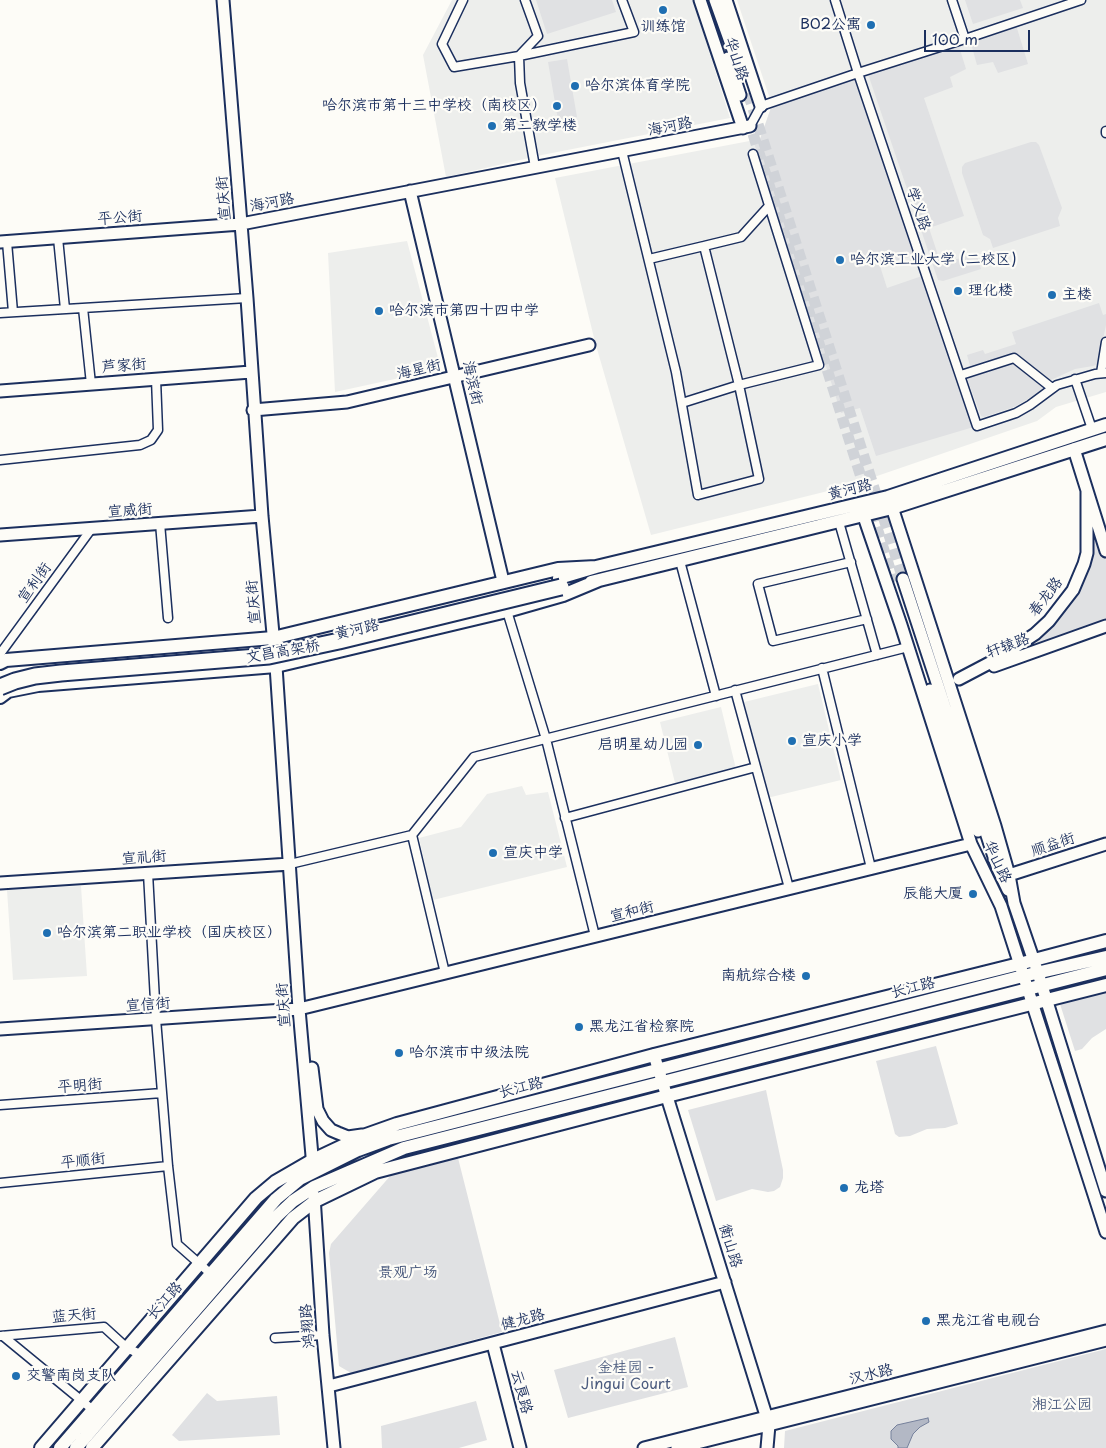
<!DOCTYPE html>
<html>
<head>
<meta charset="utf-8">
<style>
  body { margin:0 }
  #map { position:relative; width:1106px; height:1448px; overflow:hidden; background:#fdfcf7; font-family:"Playpen Sans",sans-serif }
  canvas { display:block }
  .scale { position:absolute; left:924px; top:30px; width:106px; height:22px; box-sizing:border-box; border:2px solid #1b2f5e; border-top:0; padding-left:6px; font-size:15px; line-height:18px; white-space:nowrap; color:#1b2f5e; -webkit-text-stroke:4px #fdfcf7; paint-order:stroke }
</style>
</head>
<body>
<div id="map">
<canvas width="1106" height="1448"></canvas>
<div class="scale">100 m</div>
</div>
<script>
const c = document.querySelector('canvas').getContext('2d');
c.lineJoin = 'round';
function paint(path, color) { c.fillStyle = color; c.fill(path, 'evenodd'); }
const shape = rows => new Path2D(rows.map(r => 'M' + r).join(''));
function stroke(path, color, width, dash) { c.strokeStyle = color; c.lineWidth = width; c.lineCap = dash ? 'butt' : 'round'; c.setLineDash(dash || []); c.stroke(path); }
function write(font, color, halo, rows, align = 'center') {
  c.font = font + ' "Playpen Sans","LXGW WenKai TC",sans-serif'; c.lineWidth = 4.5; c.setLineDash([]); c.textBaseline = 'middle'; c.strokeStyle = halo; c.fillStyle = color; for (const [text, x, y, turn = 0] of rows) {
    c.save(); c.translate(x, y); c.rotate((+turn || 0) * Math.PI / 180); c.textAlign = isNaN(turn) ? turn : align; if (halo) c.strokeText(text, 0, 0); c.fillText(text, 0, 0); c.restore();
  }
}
paint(shape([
  [452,0,693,0,730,118,542,155,446,177,423,55],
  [737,0,1106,0,1106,392,1056,407,1037,421,848,486,651,535,595,342,555,178,760,139,772,105],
  [407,241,441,369,335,392,328,253],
  [818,684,841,780,767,798,744,702],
  [721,707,736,769,675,783,660,722],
  [522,786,526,795,548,792,567,867,433,900,419,838,461,827,487,794],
  [81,886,87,976,13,980,7,890]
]), '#edeeec');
paint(shape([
  [536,0,612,0,616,12,547,34],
  [965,0,1020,0,1023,8,973,24],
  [1016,25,1028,64,998,73,993,62,977,65,970,40],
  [958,43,966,69,950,77,953,87,924,98,964,216,929,228,941,264,976,253,981,269,943,281,938,280,868,74],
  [567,59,577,117,558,120,548,62],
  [857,77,916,255,880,266,887,288,922,276,974,426,977,426,876,456,860,408,841,413,753,140,760,139,772,105],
  [1031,142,1036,142,1039,145,1062,208,1058,218,1060,226,993,248,990,239,983,235,962,173,962,167,965,163],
  [1099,303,1103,315,1106,314,1106,325,1098,364,1093,366,1075,369,1051,380,1046,379,1016,354,971,369,967,355,983,350,985,354,1016,344,1012,332],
  [1015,363,1042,383,1043,388,1040,392,1014,407,984,417,981,416,968,381,968,378],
  [1094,526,1106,560,1106,620,1037,644,1036,641,1057,620,1071,602,1082,583,1089,560,1091,528],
  [1106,991,1106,1029,1092,1038,1082,1049,1075,1051,1060,1004],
  [936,1046,958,1124,945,1128,927,1129,910,1136,899,1137,895,1134,876,1061],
  [766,1090,783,1170,783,1178,780,1187,774,1191,768,1192,752,1189,716,1201,688,1110],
  [457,1154,502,1332,351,1373,339,1366,329,1253,331,1244,391,1175,402,1169],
  [675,1337,688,1387,568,1418,554,1370],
  [1106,1349,1106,1448,784,1448,785,1431],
  [207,1393,217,1401,277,1396,280,1435,179,1441,172,1435],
  [476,1401,487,1440,459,1448,382,1448,381,1426]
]), '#e0e1e3');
const water = shape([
  [928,1418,929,1422,920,1427,913,1434,907,1448,898,1448,898,1446,891,1439,891,1431,897,1425,928,1418]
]);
paint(water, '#b3b8c5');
stroke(water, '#76819c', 1);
stroke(shape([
  [748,93,903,579],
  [748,118,894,582]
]), '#d0d3d8', 11, [11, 5.5]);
const street = shape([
  [463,0,442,44,454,67,519,56,634,32,622,0],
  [525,0,538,36,519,56,520,83,535,167],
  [835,0,858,73,977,426,1016,413,1030,405,1057,385,1095,374,1106,373],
  [952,0,965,39],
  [750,126,761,106,858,73,965,39,1081,0],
  [1106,131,1106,133],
  [622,151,676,372,698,495,759,479,739,385,704,246,649,259],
  [58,238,65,309],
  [7,242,13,312],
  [704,246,741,237,769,206],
  [83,308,91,384],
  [0,313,247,298],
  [1101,373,1106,342],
  [961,375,1014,358,1052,388],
  [1075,379,1092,429],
  [682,403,739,385,819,365,753,154],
  [0,460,140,445,151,440,158,430,156,379],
  [839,522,877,655],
  [160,523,168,618],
  [680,561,716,696],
  [851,562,758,584,773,641,867,619],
  [507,611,546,739,595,936],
  [0,654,92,528],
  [822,668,871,868],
  [735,690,789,888],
  [565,818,756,767],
  [412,835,445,973],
  [290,864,412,835,474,757,908,647],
  [148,873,156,1019,168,1166,177,1244,211,1274],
  [0,1105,162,1093],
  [0,1183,168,1166],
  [0,1336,104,1327,127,1348,140,1354],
  [3,1336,93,1410],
  [275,1338,323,1335]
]);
const secondary = shape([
  [223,0,247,298,262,516,276,666,299,1009,313,1167],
  [700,0,743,128],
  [715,0,739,67],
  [726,0,761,106],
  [728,58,740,95],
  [410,191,503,581],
  [0,242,241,224,750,126],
  [0,391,251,372],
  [253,410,347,402,589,345],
  [1074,449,1106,551],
  [890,501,995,826,1009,875,1014,903,1038,973,1106,1191],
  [861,508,901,625,971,844,1001,906,1106,1232],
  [0,535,262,516],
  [903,579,998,869,1008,890],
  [994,666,1106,626],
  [959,679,997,659,1035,634,1049,621,1073,590,1084,564,1087,553,1087,491],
  [930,690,978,831],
  [1009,875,1106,844],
  [0,883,290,864],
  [0,1029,299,1009,971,844],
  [654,1055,769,1425,767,1448],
  [312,1068,317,1109,323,1121,331,1130,338,1133,348,1137,362,1135],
  [314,1196,323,1335,334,1448],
  [493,1344,520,1448],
  [329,1386,725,1282],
  [644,1448,1106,1331],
  [677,1448,1106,1340]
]);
const primary = shape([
  [559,578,596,567,888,497,1106,425],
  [591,582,892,508,1106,439],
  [0,663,6,660,273,638,558,569,596,567],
  [0,697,8,691,38,685,276,666,507,611,563,595,599,580],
  [41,1448,256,1198,275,1182,313,1160,366,1135,397,1124,654,1055,1019,964,1106,941],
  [60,1448,276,1199,300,1179,358,1150,388,1139,1023,976,1106,957],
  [76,1448,276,1217,293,1201,314,1187,404,1148,1106,969],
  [92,1448,293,1218,315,1201,375,1172,667,1096,1106,985]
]);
stroke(street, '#1b2f5e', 11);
stroke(secondary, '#1b2f5e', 15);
stroke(primary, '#1b2f5e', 16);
stroke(street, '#fdfcf7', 8);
stroke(secondary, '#fdfcf7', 11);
stroke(primary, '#fdfcf7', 12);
const highwayBridge = shape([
  [0,687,15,681,35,676,61,673,269,656,339,641,561,587]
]);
stroke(highwayBridge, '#1b2f5e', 19, []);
stroke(highwayBridge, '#fdfcf7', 15);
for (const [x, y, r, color] of [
  [663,10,5,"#1f6fb2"],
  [871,25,5,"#1f6fb2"],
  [575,86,5,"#1f6fb2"],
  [557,106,5,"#1f6fb2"],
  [492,126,5,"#1f6fb2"],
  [840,260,5,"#1f6fb2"],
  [958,291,5,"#1f6fb2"],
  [1052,295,5,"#1f6fb2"],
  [379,311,5,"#1f6fb2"],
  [792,741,5,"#1f6fb2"],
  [698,745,5,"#1f6fb2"],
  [493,853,5,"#1f6fb2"],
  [973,894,5,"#1f6fb2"],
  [47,933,5,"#1f6fb2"],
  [806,976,5,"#1f6fb2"],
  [579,1027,5,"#1f6fb2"],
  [399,1053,5,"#1f6fb2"],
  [844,1188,5,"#1f6fb2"],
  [926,1321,5,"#1f6fb2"],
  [16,1376,5,"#1f6fb2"]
]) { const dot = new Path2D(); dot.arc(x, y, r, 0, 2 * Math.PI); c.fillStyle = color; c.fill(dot); stroke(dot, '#fdfcf7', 2); }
write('15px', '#1b2f5e', '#fdfcf7', [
  ["B02公寓",861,25,"right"],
  ["训练馆",663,27,"center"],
  ["哈尔滨体育学院",585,86],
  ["哈尔滨市第十三中学校（南校区）",547,106,"right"],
  ["第二教学楼",502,126],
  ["哈尔滨工业大学 (二校区)",850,260],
  ["理化楼",968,291],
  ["主楼",1062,295],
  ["哈尔滨市第四十四中学",389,311],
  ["宣庆小学",802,741],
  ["启明星幼儿园",688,745,"right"],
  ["宣庆中学",503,853],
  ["辰能大厦",963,894,"right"],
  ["哈尔滨第二职业学校（国庆校区）",57,933],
  ["南航综合楼",796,976,"right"],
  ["黑龙江省检察院",589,1027],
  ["哈尔滨市中级法院",409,1053],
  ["龙塔",854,1188],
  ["黑龙江省电视台",936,1321],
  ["交警南岗支队",26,1376]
], 'left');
write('15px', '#1b2f5e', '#fdfcf7', [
  ["华山路",736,59,72],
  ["海河路",670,127,-11],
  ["宣庆街",224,198,-95],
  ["海河路",272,203,-11],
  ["学义路",918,209,71],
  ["平公街",120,218,-4],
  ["芦家街",124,366,-4],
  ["海星街",419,370,-13],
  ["海滨街",472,383,77],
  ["黄河路",850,490,-14],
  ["宣威街",130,511,-4],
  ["宣利街",35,583,-54],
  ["春龙路",1046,597,-52],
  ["宣庆街",254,602,-95],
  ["黄河路",357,630,-13],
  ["轩辕路",1008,646,-20],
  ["文昌高架桥",283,652,-10],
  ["顺益街",1053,845,-18],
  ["宣礼街",144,858,-4],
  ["华山路",997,862,65],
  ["宣和街",632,912,-14],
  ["长江路",913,988,-14],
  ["宣信街",148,1005,-4],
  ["宣庆街",284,1005,-94],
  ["平明街",80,1086,-4],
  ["长江路",521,1088,-14],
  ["平顺街",83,1161,-6],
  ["衡山路",730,1246,73],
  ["长江路",165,1301,-48],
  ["蓝天街",74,1316,-5],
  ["健龙路",523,1320,-15],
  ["鸿翔路",308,1326,-95],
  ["汉水路",871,1375,-14],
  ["云良路",521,1392,75]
]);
write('15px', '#4c5c7f', '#fdfcf7', [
  ["景观广场",408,1273],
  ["金桂园 -",626,1368],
  ["Jingui Court",626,1385],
  ["湘江公园",1062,1405]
]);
</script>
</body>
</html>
